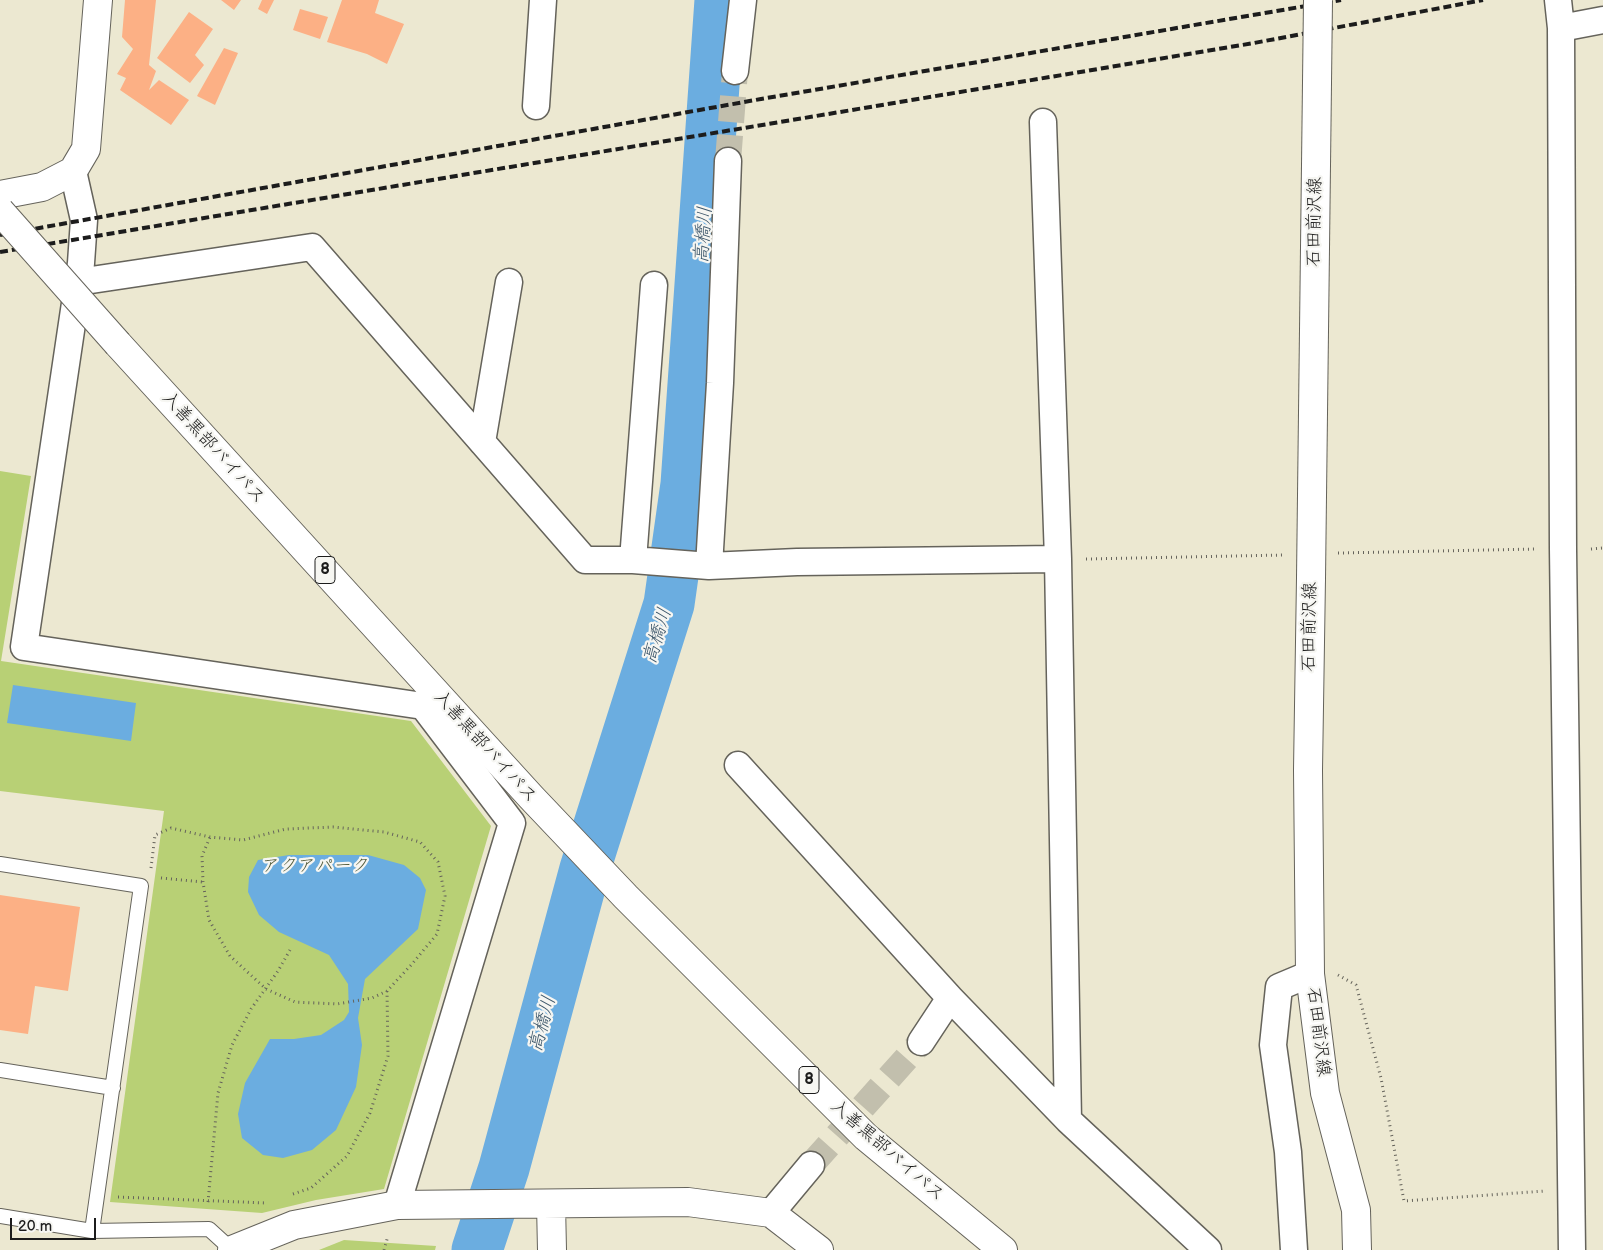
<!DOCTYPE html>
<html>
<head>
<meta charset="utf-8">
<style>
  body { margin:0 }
  #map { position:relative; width:1603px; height:1250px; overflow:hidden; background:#ece8d1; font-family:"Balsamiq Sans",sans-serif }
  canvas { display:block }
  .scale { position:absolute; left:10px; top:1218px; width:86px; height:22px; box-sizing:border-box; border:2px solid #1c1c1c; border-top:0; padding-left:6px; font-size:15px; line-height:18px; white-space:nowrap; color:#1c1c1c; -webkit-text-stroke:4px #f6f6f2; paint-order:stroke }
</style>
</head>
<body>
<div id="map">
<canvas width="1603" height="1250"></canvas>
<div class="scale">20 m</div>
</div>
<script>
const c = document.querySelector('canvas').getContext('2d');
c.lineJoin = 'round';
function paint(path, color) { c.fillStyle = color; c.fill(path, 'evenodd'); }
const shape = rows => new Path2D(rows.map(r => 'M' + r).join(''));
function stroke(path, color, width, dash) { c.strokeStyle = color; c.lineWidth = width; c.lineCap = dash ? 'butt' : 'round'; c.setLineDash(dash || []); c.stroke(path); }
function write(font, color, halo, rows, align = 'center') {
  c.font = font + ' "Balsamiq Sans","Klee One",sans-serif'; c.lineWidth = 4.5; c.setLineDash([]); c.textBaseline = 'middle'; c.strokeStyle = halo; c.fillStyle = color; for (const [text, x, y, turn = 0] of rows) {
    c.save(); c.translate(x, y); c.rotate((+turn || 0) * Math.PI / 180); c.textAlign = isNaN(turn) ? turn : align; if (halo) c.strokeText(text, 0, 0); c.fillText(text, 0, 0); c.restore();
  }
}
paint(shape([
  [0,471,31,476,1,661,411,721,491,826,384,1189,316,1200,262,1213,110,1202,164,811,0,791],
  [344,1240,436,1246,435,1250,319,1250]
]), '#b8d075');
paint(shape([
  [13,685,136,703,131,741,7,723],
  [289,855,368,855,404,865,420,878,426,890,418,929,365,979,358,1018,362,1045,356,1087,336,1130,312,1150,283,1158,263,1155,242,1138,238,1114,245,1083,270,1039,294,1039,321,1035,344,1020,349,1012,348,984,329,955,279,932,259,915,248,892,249,877,258,860]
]), '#6bade0');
stroke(shape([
  [477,1250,504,1168,585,869,669,604,686,484,720,0]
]), '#6bade0', 51);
paint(shape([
  [125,0,156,0,149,65,156,71,149,90,159,80,189,100,171,125,120,90,126,78,117,74,133,49,122,37],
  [221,0,241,0,234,10],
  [262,0,274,0,267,14,258,9],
  [342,0,379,0,375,13,404,24,387,64,367,54,327,42],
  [300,9,328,17,320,39,293,30],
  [189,12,213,29,195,55,204,65,190,83,157,58],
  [224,48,238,53,215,105,197,96],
  [0,895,80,907,68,991,35,986,28,1034,0,1030]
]), '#fcb085');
stroke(shape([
  [728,161,735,71],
  [811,1165,921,1042]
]), '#c2bfad', 26, [26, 13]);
const service = shape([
  [0,864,141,886,92,1231],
  [0,1070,113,1088],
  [0,1216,92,1231,209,1229,232,1250]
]);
const minor = shape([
  [1558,0,1561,28,1563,549,1572,1250],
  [1561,28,1603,20],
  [735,71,743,0],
  [536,106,543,0],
  [1043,122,1058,559,1068,1120],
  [728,161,720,383,709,566,797,562,1058,559],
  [73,171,84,220,81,263,24,647,423,706,512,823,397,1205],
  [78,282,312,247,585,560,633,560,654,285],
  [482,442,509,282],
  [633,560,709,566],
  [738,765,950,998,921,1042],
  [950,998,1068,1120,1208,1250],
  [771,1213,811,1165],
  [1294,1250,1288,1152,1273,1045,1279,987,1310,974]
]);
const tertiary = shape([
  [0,195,42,187,73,171,86,149,98,0],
  [551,1204,552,1250],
  [232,1250,294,1225,397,1205,688,1202,771,1213,819,1250]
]);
const secondary = shape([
  [1311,578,1308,770,1310,974,1325,1093,1356,1210,1357,1250]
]);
const trunk = shape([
  [118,344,531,797,626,897,866,1137,1003,1250]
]);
stroke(service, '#65635b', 16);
stroke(minor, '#65635b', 29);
stroke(tertiary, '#65635b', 30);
stroke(secondary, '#65635b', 30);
stroke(trunk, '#65635b', 30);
stroke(shape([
  [1591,549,1603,548],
  [1338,553,1537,549],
  [1086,559,1284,555],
  [151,868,155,835,171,828,210,837,243,840,286,829,333,827,384,832,420,842,438,862,445,896,437,934,412,964,387,991,372,998,337,1004,295,1002,266,989,230,956,209,920,203,882,202,856,210,837],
  [161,878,203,882],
  [1338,975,1356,985,1381,1078,1404,1201,1545,1191],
  [293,1194,311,1188,347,1156,370,1113,388,1056,387,991],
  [118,1197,266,1203],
  [208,1202,218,1093,232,1045,251,1009,278,971,290,950],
  [384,1250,388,1236]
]), '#65635b', 3, [1, 4]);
stroke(service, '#fff', 14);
stroke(minor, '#fff', 26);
stroke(tertiary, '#fff', 28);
stroke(secondary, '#fff', 28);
stroke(trunk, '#fff', 28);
stroke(shape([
  [0,235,761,99,1341,0],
  [0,252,1254,43,1483,0]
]), '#1c1c1c', 4, [8, 4]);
const secondaryBridge = shape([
  [1311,578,1318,0]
]);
const trunkBridge = shape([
  [0,211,118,344]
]);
stroke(secondaryBridge, '#65635b', 30, []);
stroke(trunkBridge, '#65635b', 30, []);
stroke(secondaryBridge, '#fff', 28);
stroke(trunkBridge, '#fff', 28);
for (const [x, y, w] of [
  [325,570,20],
  [809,1080,20]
]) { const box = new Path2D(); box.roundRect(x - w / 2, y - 13.5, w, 27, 4); c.fillStyle = '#f6f6f2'; c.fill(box); stroke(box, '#1c1c1c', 1); }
write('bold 16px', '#1c1c1c', null, [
  ["8",325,570],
  ["8",809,1080]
]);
write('18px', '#1c1c1c', '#f6f6f2', [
  ["石田前沢線",1315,222,-89],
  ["入善黒部バイパス",213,448,48],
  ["石田前沢線",1310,627,-89],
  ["入善黒部バイパス",485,747,48],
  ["石田前沢線",1318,1032,83],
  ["入善黒部バイパス",887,1151,41]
]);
write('18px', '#535b3b', '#f6f6f2', [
  ["アクアパーク",316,866]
]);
write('italic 19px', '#3c566a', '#f6f6f2', [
  ["高橋川",704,235,-86],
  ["高橋川",658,636,-73],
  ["高橋川",543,1024,-75]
]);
</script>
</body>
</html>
